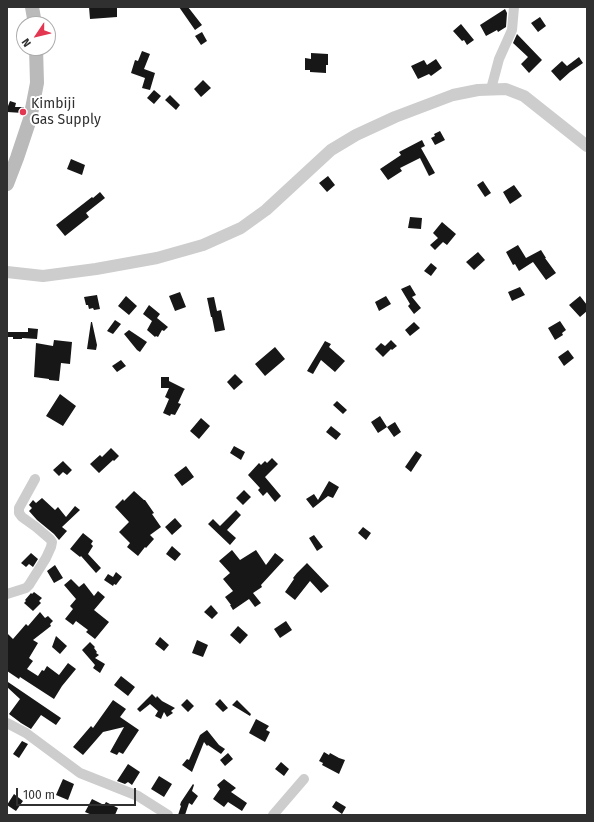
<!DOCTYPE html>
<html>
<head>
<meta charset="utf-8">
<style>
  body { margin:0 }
  #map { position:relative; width:594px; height:822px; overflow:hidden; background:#fff; font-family:"Fira Sans",sans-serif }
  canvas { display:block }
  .frame { position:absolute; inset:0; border:8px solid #303030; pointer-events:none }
  .north { position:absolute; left:16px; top:16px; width:40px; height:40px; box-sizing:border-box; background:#fff; border:1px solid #acacac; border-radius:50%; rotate:235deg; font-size:11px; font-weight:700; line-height:16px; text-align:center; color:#303030 }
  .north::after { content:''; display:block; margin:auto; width:14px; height:18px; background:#e33650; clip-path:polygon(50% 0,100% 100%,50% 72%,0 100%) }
  .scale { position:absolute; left:16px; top:788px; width:120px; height:18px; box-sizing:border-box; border:2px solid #303030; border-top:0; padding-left:5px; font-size:12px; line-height:14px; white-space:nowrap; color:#303030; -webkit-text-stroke:3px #fff; paint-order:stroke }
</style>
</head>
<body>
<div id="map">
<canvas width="594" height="822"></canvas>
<div class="frame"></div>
<div class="north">N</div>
<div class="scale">100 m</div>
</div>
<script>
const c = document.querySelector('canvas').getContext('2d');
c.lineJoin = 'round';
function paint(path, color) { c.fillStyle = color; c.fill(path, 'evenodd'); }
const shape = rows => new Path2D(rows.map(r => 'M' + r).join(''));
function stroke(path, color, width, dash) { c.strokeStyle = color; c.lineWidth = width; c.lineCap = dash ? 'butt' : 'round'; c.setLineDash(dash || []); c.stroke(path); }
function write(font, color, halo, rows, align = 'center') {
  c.font = font + ' "Fira Sans",sans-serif'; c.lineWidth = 4; c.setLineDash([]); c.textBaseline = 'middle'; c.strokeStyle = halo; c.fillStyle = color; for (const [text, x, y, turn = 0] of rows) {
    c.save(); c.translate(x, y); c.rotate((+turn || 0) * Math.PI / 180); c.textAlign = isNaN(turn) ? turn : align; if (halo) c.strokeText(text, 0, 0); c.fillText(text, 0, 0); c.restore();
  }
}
paint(shape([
  [89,7,117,7,117,17,90,19],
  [179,7,188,7,202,25,195,30],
  [505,9,507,13,506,27,498,32,497,30,486,36,480,25],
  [540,17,546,26,538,32,531,23],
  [461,24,474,40,467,45,464,40,462,41,453,31],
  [202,32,207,41,201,45,195,36],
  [517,34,542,60,529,73,521,64,528,57,513,43],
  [142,51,150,54,144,69,155,73,150,90,142,88,145,78,131,73,135,60,138,61],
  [311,53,328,54,328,65,326,65,326,73,310,72,310,70,305,70,305,58,311,59],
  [579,57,583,63,570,72,560,81,551,71,562,61,567,66],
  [436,59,442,68,431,76,429,74,418,79,411,66,424,60,427,65],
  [203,80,211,88,201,97,194,89],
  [154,90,161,96,154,104,147,98],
  [170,95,180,105,176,110,165,100],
  [10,101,16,103,15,107,24,107,23,113,7,112,7,106,8,106],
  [440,131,445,140,435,145,431,138,435,136,434,134],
  [422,140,425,146,421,148,435,173,429,176,420,158,400,168,402,171,388,180,380,169,401,155,399,152],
  [71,159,85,165,82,175,67,169],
  [328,176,335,185,327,192,319,183],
  [483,181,491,193,485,197,477,185],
  [514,185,522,196,510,204,503,192],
  [100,192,105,198,86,213,89,217,65,236,56,225,92,197,93,198],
  [410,217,422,218,421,229,408,228],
  [442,222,456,234,447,245,443,242,435,250,430,245,438,238,433,233],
  [518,245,526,258,541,250,546,258,545,258,556,273,546,280,533,262,519,271,515,264,513,265,506,252],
  [478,252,485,260,474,270,466,262],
  [431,263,437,268,431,276,424,271],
  [410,285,416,295,412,297,421,308,414,314,408,306,410,304,401,289],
  [520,287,525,295,512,301,508,292],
  [180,292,186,307,175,311,169,296],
  [97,295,100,309,94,310,93,308,89,309,88,305,86,305,84,297],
  [126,296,137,306,129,315,118,306],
  [386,296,391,304,379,311,375,302],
  [580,296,587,305,587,311,580,317,569,305],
  [214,297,217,311,221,310,225,330,215,332,212,317,211,317,207,298],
  [149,305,160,314,157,318,168,327,164,331,162,330,158,337,156,336,155,337,147,330,152,321,143,314],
  [115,320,121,324,113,334,107,331],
  [560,321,566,330,562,333,563,335,555,340,548,328],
  [91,322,92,322,97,345,96,350,87,349],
  [414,322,420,328,410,336,405,330],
  [28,328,38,329,37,339,22,338,22,339,13,339,13,337,7,337,7,332,28,332],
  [129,330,147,342,140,352,137,350,124,334],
  [54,340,72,342,70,364,61,363,59,381,49,380,49,379,34,377,36,343,53,346],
  [391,340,397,346,392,350,391,349,383,357,375,349,381,343,385,346],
  [325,341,331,344,329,347,345,361,335,372,321,360,313,374,307,371],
  [275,347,285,359,265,376,255,364],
  [568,350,574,358,564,366,558,357],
  [121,360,126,366,117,372,112,366],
  [235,374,243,382,234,390,227,382],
  [161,377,169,377,169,381,185,389,184,390,178,403,181,404,175,415,171,414,170,416,163,413,169,399,165,397,169,388,161,388],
  [60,394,76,406,63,426,46,416],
  [337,401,347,410,343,414,333,405],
  [380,416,387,427,378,433,371,422],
  [201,418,210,426,199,439,190,431],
  [395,422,401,432,394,437,387,427],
  [331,426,341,434,336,440,326,432],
  [234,446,245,452,241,460,230,453],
  [111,448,119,456,114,461,113,460,99,473,90,464,100,455,102,457],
  [416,451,422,455,411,472,405,467],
  [272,458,278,464,265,477,281,496,275,502,267,492,263,496,258,490,260,488,248,475,259,463,261,465,265,461,267,463],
  [63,461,72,470,67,475,63,472,59,476,53,470],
  [186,466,194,477,182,486,174,475],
  [329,481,339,487,333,498,328,496,313,508,306,499,314,494,318,500],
  [244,490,251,497,243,505,236,498],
  [134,491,144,500,145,500,154,513,152,514,161,527,150,535,154,539,146,548,145,547,138,556,127,547,130,543,119,532,129,522,115,507,123,499,124,501],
  [42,498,55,510,58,507,66,517,75,506,80,510,62,527,67,531,59,540,54,534,37,520,29,511,32,508,29,505,33,500,36,503],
  [236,510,241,515,227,530,236,538,230,545,208,524,213,519,220,526],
  [175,518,182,526,172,535,165,527],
  [363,527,371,533,366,540,358,533],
  [83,533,93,541,91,544,93,546,88,554,101,568,96,573,81,556,80,557,70,549],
  [314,535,323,547,317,551,309,538],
  [172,546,181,554,175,561,166,554],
  [232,550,240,560,256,550,266,565,275,553,284,560,261,585,262,587,253,593,261,603,255,607,249,599,233,610,230,605,231,605,225,597,233,591,223,579,230,573,219,561],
  [31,553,38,559,33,567,29,564,26,567,21,563],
  [307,563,329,586,321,593,310,581,295,600,285,592,294,579,293,578,297,573],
  [55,565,63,578,54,583,47,571],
  [116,572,122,577,116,585,114,584,113,586,104,580,108,574,113,577],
  [71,579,79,587,84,583,94,596,98,591,105,597,94,610,109,622,95,639,86,632,88,630,76,621,73,625,65,619,73,609,70,606,76,599,64,585],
  [34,592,42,598,39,601,41,603,33,611,24,603,26,601,25,600,31,593,32,594],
  [211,605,218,613,212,619,204,612],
  [40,612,45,618,48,616,53,621,50,624,51,626,33,640,38,643,29,658,33,661,27,669,38,676,42,670,44,671,47,666,59,675,68,663,76,669,62,686,54,699,20,677,19,679,7,671,7,633,13,639,26,624,28,626],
  [286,621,292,630,280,638,274,629],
  [238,626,248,635,240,644,230,635],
  [56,636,67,646,60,654,52,647],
  [160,637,169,645,164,651,155,644],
  [197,640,208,645,203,657,192,653],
  [90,642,95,647,94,648,97,652,96,653,99,655,95,658,105,664,100,673,93,668,95,665,82,650],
  [121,676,135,687,128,696,114,685],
  [8,682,61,718,56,725,41,715,31,729,21,723,9,714,20,699,7,687],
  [152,694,156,698,157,696,162,701,175,708,171,711,173,713,167,717,164,712,161,719,155,716,158,711,150,704,140,712,137,709],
  [187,699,194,706,188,712,181,705],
  [220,699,228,708,223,712,215,704],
  [113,700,126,709,120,717,139,730,123,754,119,752,117,755,110,752,124,727,103,732,83,755,73,747,91,726,93,728],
  [237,700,251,714,250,716,232,705],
  [256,719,269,726,266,730,270,732,265,742,249,733],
  [207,730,219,745,225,749,221,754,208,745,207,746,204,742,192,772,182,765,187,759,189,760,200,735],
  [22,741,28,744,19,758,13,754],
  [324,752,329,755,330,753,339,758,345,760,339,774,322,765,323,763,319,761],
  [228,753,233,759,225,766,220,760],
  [281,762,289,769,284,776,275,769],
  [128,764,140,772,132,785,128,782,125,784,117,781],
  [159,776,172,784,164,797,151,789],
  [63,779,74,784,68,800,56,795],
  [224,779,236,788,231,792,247,803,242,811,228,802,224,807,213,799,220,789,217,785],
  [193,784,194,785,192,791,198,796,192,805,189,803,185,815,178,815,181,806,180,805,181,802],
  [14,794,23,801,16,811,7,805],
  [92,799,104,805,106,802,118,808,115,815,92,815,85,812],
  [336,801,346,807,342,814,332,807]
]), '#171717');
stroke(shape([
  [491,89,499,59,512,30,514,7],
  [7,594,26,588,29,585,46,558,51,547,52,542,50,539,36,527,22,517,19,513,19,508,35,479],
  [7,723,26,733,80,773,138,796,168,815],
  [273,815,304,779]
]), '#cdcdcd', 10);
stroke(shape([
  [7,272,43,276,96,269,157,258,203,245,241,228,266,210,331,150,356,135,395,117,453,95,478,90,506,89,524,96,587,146]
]), '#cdcdcd', 12);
stroke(shape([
  [32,7,35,24],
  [7,184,17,158,30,119,37,83,36,48]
]), '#bababa', 14);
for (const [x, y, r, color] of [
  [23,112,4,"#e33650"]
]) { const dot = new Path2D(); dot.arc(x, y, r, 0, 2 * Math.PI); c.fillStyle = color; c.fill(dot); stroke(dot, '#fff', 1.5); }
write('14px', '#303030', '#fff', [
  ["Kimbiji",31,104],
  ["Gas Supply",31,120]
], 'left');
</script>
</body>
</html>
